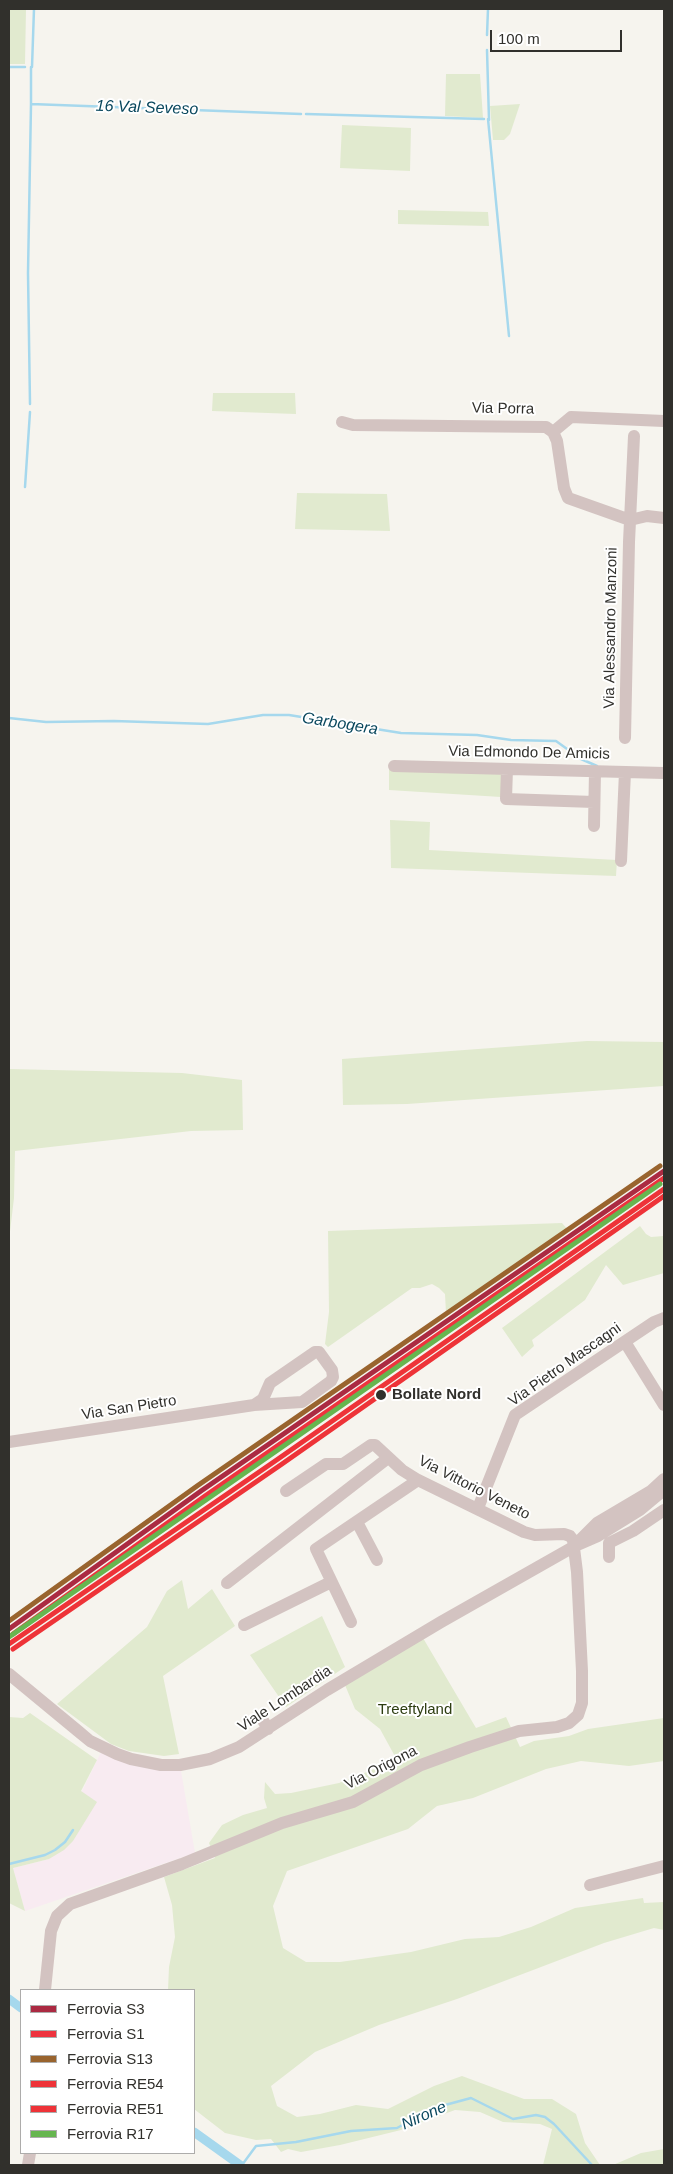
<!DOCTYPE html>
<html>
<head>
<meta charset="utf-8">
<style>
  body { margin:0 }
  #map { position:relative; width:673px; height:2174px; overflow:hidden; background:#f6f4ee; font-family:Arial,sans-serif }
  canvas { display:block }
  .frame { position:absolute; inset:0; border:10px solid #31302c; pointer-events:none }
  .legend { position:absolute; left:20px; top:1989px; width:175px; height:165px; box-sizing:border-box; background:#fff; border:1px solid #adacab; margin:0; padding:6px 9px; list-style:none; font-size:15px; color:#31302c }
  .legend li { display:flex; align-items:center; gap:10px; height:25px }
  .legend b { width:25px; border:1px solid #adacab }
  .scale { position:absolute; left:490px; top:30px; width:132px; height:22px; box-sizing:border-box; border:2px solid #31302c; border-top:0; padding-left:6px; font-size:15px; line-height:18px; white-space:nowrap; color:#31302c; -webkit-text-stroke:4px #fff; paint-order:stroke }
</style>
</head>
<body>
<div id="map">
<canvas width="673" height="2174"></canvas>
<div class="frame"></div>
<ul class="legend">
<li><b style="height:6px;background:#ab2a42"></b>Ferrovia S3</li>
<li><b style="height:6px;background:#ee333e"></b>Ferrovia S1</li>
<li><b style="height:6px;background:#99642e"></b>Ferrovia S13</li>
<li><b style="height:6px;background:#ee3338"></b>Ferrovia RE54</li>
<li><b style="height:6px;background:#ee3338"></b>Ferrovia RE51</li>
<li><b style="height:6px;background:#66b64f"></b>Ferrovia R17</li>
</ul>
<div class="scale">100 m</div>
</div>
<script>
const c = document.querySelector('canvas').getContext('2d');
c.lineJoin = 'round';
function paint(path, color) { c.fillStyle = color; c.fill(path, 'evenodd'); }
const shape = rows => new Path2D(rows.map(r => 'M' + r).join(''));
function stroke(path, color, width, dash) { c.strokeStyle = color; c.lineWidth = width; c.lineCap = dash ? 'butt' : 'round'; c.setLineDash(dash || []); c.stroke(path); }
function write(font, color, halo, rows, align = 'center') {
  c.font = font + ' Arial,sans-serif'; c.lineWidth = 4; c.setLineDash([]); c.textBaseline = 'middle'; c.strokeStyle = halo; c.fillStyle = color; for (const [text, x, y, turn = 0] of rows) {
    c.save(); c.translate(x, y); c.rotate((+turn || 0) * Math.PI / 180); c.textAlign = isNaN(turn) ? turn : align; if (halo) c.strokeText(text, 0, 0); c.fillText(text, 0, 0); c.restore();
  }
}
paint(shape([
  [103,1748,180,1765,195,1853,25,1911,13,1868,49,1859]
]), '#f8ebf1');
paint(shape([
  [9,9,26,9,25,64,9,64],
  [446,74,480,74,483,118,445,116],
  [520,104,510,134,504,140,493,140,490,106],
  [342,125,411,128,410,171,340,168],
  [398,210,488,212,489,226,398,224],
  [213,393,295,393,296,414,212,411],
  [297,493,387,494,390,531,295,529],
  [389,769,502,774,501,797,389,790],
  [390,820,430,822,429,850,617,860,616,876,391,868],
  [587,1041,664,1042,664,1086,407,1104,343,1105,342,1059],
  [9,1069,182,1073,242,1080,243,1130,191,1131,15,1151,14,1198,9,1240],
  [562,1223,569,1231,446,1313,445,1294,439,1288,432,1284,420,1288,412,1288,328,1347,325,1344,329,1312,328,1231],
  [640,1226,646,1234,651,1237,664,1236,664,1273,623,1285,606,1265,585,1300,532,1340,534,1346,522,1357,502,1328],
  [182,1580,188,1609,212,1589,235,1626,163,1676,179,1754,164,1756,129,1751,111,1744,57,1704,147,1627,167,1591],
  [322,1616,345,1667,286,1707,250,1655],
  [423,1638,476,1728,506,1717,520,1747,534,1741,569,1736,588,1729,664,1718,664,1761,629,1766,581,1761,546,1769,473,1798,437,1806,408,1829,287,1871,273,1906,283,1948,306,1962,340,1962,411,1952,465,1939,499,1937,531,1927,575,1908,643,1898,644,1903,664,1902,664,1930,654,1928,604,1943,457,1999,379,2025,315,2052,271,2086,277,2106,297,2117,320,2114,356,2105,388,2109,434,2086,462,2076,524,2099,552,2099,576,2114,585,2143,600,2165,543,2165,552,2129,540,2124,503,2122,480,2112,455,2110,401,2130,340,2145,301,2152,288,2149,281,2152,271,2139,256,2140,225,2133,194,2109,194,1990,168,1990,169,1967,175,1937,172,1905,164,1877,215,1858,209,1843,222,1825,243,1815,267,1808,264,1798,265,1782,275,1794,291,1793,339,1783,397,1760,380,1729,355,1709,345,1685],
  [30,1713,97,1760,81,1791,97,1802,73,1841,64,1850,49,1859,13,1868,25,1911,9,1903,9,1717,23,1718],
  [664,2149,664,2165,613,2165,641,2153]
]), '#e1eacf');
stroke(shape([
  [487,35,488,9],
  [487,50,489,120],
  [9,67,25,67],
  [31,67,31,104,301,114],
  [32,67,34,9],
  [306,114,484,119],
  [488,119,509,336],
  [30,404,28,273,31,104],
  [25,487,30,412],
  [9,718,46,722,114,721,208,724,263,715,289,715,401,733,477,735,511,740,556,741,581,759,597,766],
  [9,1864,45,1855,55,1850,65,1842,73,1830],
  [242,2165,256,2146,296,2142,351,2131,397,2128,434,2108,471,2098,513,2119,536,2115,545,2117,554,2124,592,2165]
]), '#a6d8ed', 2.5);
stroke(shape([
  [9,1999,21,2008],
  [194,2132,240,2165]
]), '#a6d8ed', 9);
stroke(shape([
  [342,422,353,425,546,427,553,432,557,441,564,488,568,498,630,520,647,516,664,518],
  [553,432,571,417,664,421],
  [625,738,629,542,634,436],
  [394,766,664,773],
  [507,769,506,799,594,802],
  [594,826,595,771],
  [621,861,625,772],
  [625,1342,664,1405],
  [9,1442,254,1405,302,1402,331,1381,333,1377,332,1370,319,1352,315,1352,270,1383,263,1399,254,1405],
  [478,1508,515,1415,654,1322,664,1318],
  [357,1522,377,1560],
  [576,1544,597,1523,651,1491,664,1479],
  [609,1557,609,1543,633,1531,664,1510],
  [227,1583,388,1458],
  [351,1622,316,1549,418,1480],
  [244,1625,331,1582],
  [9,1674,78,1731,90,1741,117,1754,131,1759,161,1765,180,1765,210,1759,239,1747,327,1690,441,1622,575,1546,598,1536,640,1510,664,1490],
  [261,1717,268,1729],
  [590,1885,664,1866],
  [45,1990,51,1931,57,1916,70,1904,182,1864,282,1823,353,1802,421,1765,470,1747,519,1731,557,1727,569,1723,578,1715,582,1703,582,1671,577,1572,573,1540,570,1536,564,1534,535,1535,524,1532,418,1480,402,1470,375,1445,371,1445,343,1464,326,1464,286,1491],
  [28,2165,30,2153]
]), '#d3c3c1', 12);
stroke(shape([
  [9,1629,201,1491,664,1171]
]), '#ab2a42', 5);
stroke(shape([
  [13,1634,205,1496,664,1178]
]), '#ee333e', 5);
stroke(shape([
  [9,1621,197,1486,660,1166]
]), '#99642e', 5);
stroke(shape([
  [9,1644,278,1459,664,1189]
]), '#ee3338', 5);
stroke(shape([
  [13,1649,282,1464,664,1196]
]), '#ee3338', 5);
stroke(shape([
  [9,1637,660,1184]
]), '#66b64f', 5);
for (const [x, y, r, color] of [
  [381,1395,6,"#31302c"]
]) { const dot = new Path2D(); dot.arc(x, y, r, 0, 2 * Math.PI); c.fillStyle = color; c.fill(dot); stroke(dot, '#fff', 2); }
write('15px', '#31302c', '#fff', [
  ["Via Porra",503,409,1],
  ["Via Alessandro Manzoni",611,628,-89],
  ["Via Edmondo De Amicis",529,753,1],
  ["Via Pietro Mascagni",565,1365,-35],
  ["Via San Pietro",129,1408,-9],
  ["Via Vittorio Veneto",474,1488,27],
  ["Viale Lombardia",285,1699,-33],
  ["Via Origona",381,1768,-27]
]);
write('bold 15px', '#31302c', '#fff', [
  ["Bollate Nord",392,1395]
], 'left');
write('15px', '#2d3d11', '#fff', [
  ["Treeftyland",415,1710]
]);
write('italic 16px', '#0a485e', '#fff', [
  ["16 Val Seveso",147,108,2],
  ["Garbogera",340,724,9],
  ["Nirone",424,2116,-24]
]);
</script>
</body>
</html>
